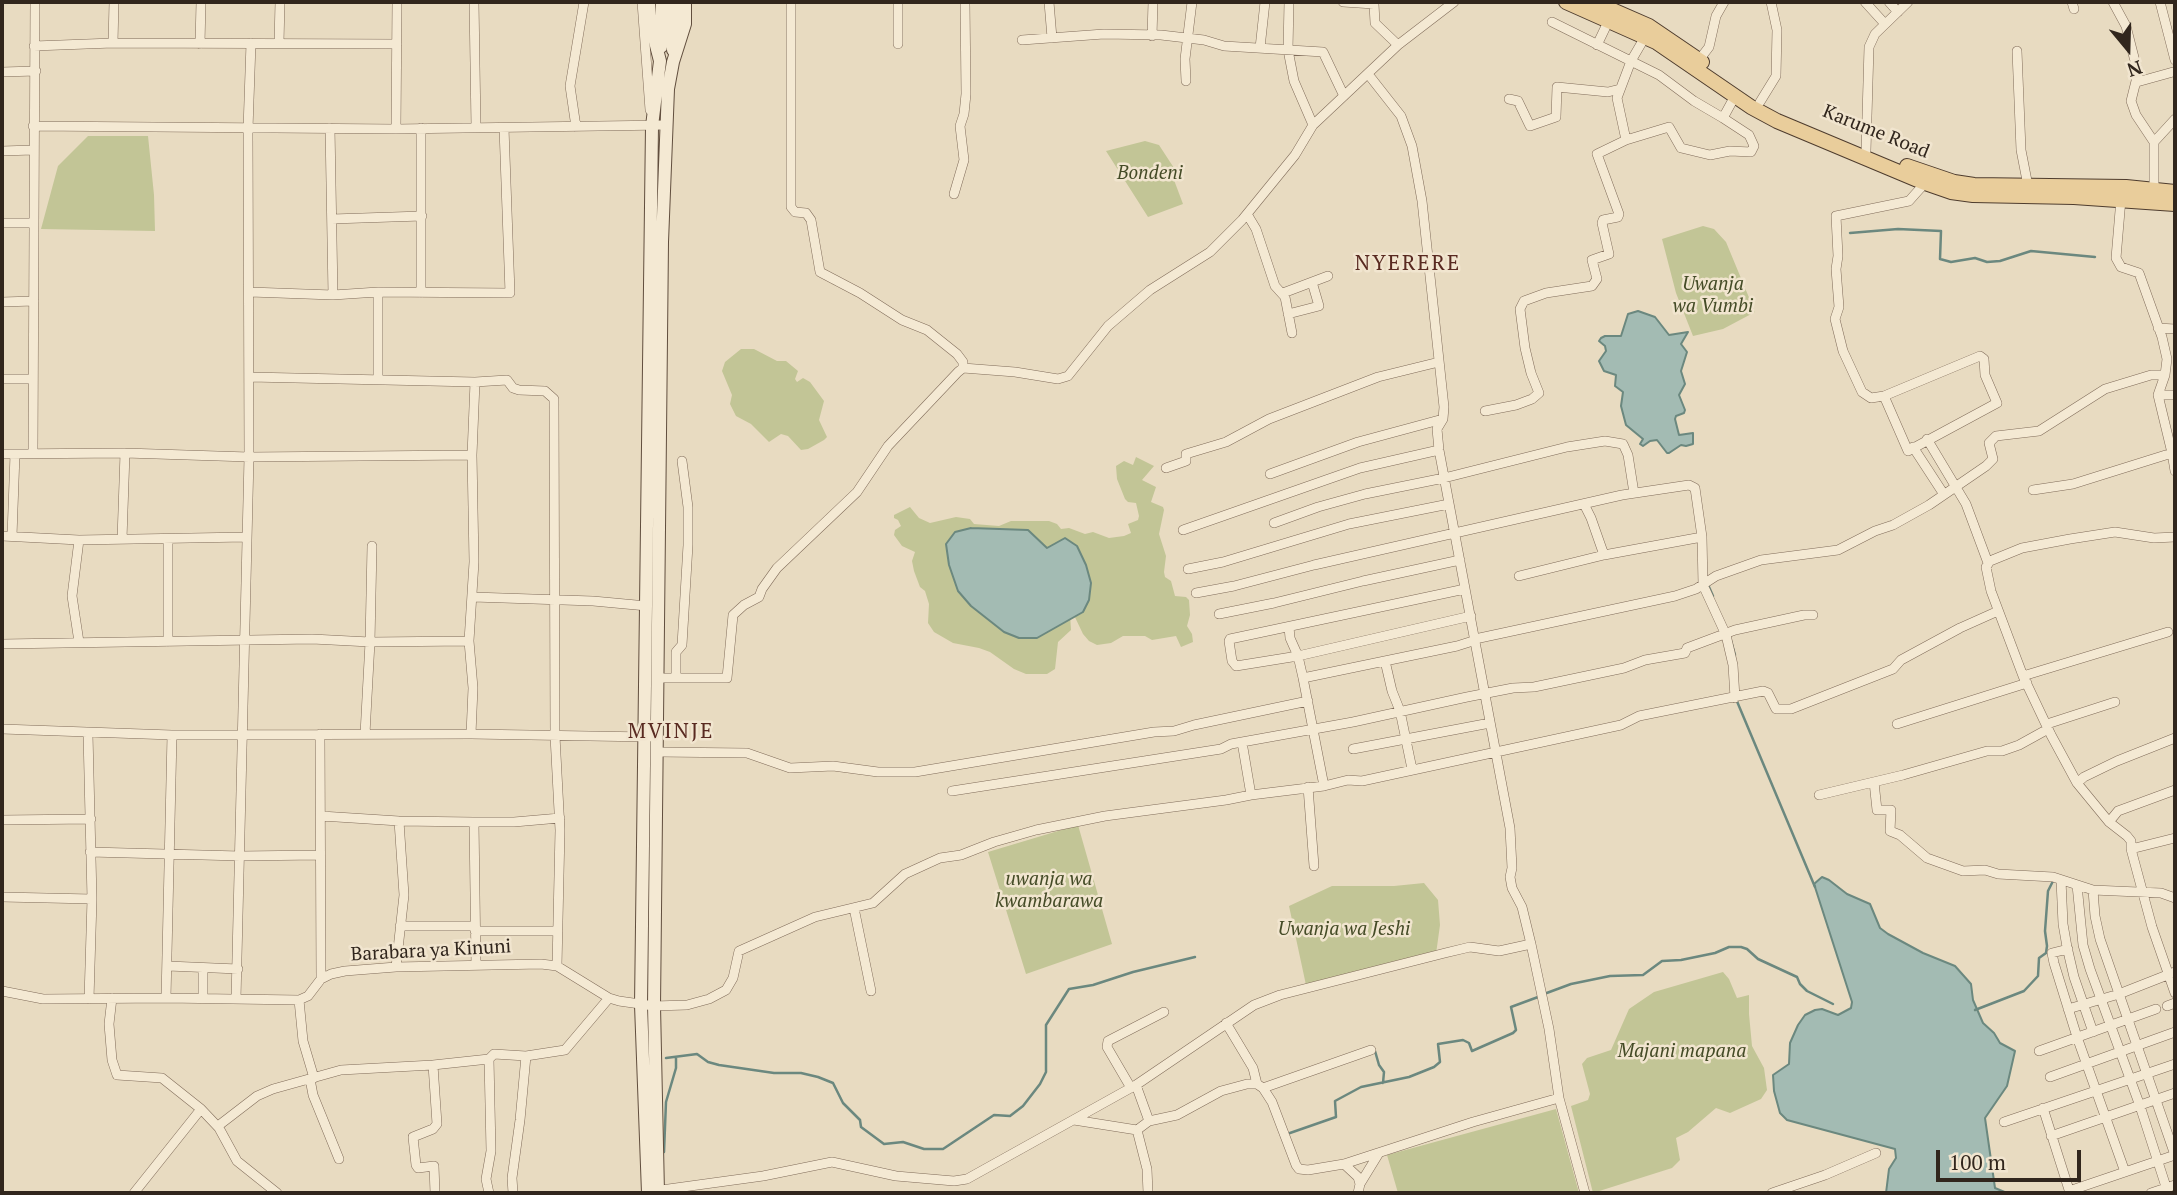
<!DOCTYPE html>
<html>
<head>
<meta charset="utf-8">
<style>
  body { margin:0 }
  #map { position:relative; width:2177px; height:1195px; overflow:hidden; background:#e8dbc1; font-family:"PT Serif",serif }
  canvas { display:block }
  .frame { position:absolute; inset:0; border:4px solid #31261d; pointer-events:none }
  .north { position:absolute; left:2093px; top:14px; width:70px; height:70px; -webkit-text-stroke:5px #f1e5cf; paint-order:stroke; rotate:161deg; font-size:19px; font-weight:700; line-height:28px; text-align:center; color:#31261d }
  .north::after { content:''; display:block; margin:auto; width:24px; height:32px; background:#31261d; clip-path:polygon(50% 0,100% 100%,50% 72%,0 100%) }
  .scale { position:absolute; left:1936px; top:1150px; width:145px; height:32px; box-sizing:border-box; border:4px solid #31261d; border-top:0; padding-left:9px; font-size:21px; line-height:24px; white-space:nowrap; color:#31261d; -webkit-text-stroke:5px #f1e5cf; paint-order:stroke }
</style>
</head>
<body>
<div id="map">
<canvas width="2177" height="1195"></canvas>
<div class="frame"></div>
<div class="north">N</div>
<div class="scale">100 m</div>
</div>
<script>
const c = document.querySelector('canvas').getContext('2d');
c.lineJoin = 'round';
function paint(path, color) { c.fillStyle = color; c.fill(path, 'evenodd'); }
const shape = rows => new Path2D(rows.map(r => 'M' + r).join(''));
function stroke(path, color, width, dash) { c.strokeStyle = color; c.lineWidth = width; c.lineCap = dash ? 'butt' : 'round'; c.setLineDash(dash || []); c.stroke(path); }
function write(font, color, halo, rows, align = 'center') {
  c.font = font + ' "PT Serif",serif'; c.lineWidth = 5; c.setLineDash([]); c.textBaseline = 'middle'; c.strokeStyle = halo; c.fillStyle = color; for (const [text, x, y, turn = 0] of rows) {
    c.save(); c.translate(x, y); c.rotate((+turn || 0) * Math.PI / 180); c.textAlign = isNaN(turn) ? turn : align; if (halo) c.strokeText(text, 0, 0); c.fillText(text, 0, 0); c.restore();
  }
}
paint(shape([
  [88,136,148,136,154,195,155,231,41,229,58,166],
  [1145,141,1159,145,1174,168,1174,180,1183,204,1148,217,1106,151],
  [1703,226,1714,229,1726,242,1755,312,1723,329,1693,336,1676,293,1662,239],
  [741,349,754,349,777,361,786,361,798,371,795,379,797,382,803,378,810,382,824,401,819,420,827,437,824,440,808,449,801,450,788,436,781,434,769,442,751,424,736,416,730,404,732,395,722,371,725,362],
  [1136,457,1154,466,1142,480,1156,487,1151,502,1163,507,1164,510,1159,534,1166,556,1164,572,1165,577,1171,581,1175,596,1186,597,1189,600,1190,615,1187,626,1192,634,1193,642,1181,647,1176,636,1152,640,1145,636,1123,636,1111,643,1097,645,1089,641,1083,634,1073,613,1070,614,1071,630,1058,642,1055,669,1047,674,1026,674,1014,669,990,652,979,648,953,643,934,632,928,623,929,604,925,591,920,587,914,571,912,561,915,552,902,546,894,535,895,530,901,526,898,520,894,518,894,515,910,507,919,518,930,523,956,517,970,519,974,524,999,526,1011,521,1049,521,1057,524,1061,529,1069,528,1085,534,1093,532,1109,538,1124,536,1131,533,1128,524,1138,520,1139,516,1136,503,1128,502,1125,499,1117,479,1116,466,1124,461,1133,465],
  [1078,825,1112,944,1026,974,988,852],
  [1424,883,1438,900,1440,925,1436,954,1306,985,1289,906,1332,886,1394,886],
  [1723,972,1729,979,1737,998,1749,995,1749,1014,1752,1046,1764,1068,1767,1090,1761,1099,1730,1113,1716,1108,1688,1132,1676,1138,1680,1160,1672,1168,1593,1193,1571,1106,1588,1100,1590,1094,1582,1064,1587,1058,1611,1050,1629,1009,1654,992],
  [1556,1109,1579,1193,1398,1193,1387,1155]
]), '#c2c596');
const water = shape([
  [1638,311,1655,317,1669,335,1688,332,1681,344,1687,352,1681,371,1685,384,1679,395,1685,410,1684,413,1676,416,1675,419,1679,435,1693,433,1693,444,1686,446,1681,445,1669,453,1667,453,1657,440,1650,441,1643,446,1640,444,1643,439,1626,425,1621,406,1623,392,1615,386,1616,375,1604,371,1599,361,1606,351,1605,346,1599,341,1601,338,1605,336,1621,336,1628,314,1638,311],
  [971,528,1028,530,1047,548,1065,538,1077,546,1086,565,1091,583,1089,600,1083,612,1037,638,1019,638,1004,632,971,606,958,591,949,565,946,544,955,532,971,528],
  [1822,877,1829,880,1847,894,1870,904,1880,928,1888,934,1923,953,1955,966,1971,984,1973,1000,1983,1023,1994,1033,2000,1043,2015,1051,2007,1086,1985,1118,1995,1188,2007,1193,1886,1193,1889,1169,1896,1158,1895,1149,1787,1120,1780,1113,1774,1091,1773,1075,1789,1064,1790,1043,1798,1025,1805,1015,1815,1010,1822,1009,1838,1015,1851,1008,1852,1002,1814,884,1822,877]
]);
paint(water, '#a3bbb3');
stroke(water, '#6b887f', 2);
stroke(shape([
  [1850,233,1898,229,1941,231,1940,259,1951,262,1975,258,1987,262,2000,261,2031,251,2095,257],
  [1709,587,1713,596],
  [1731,641,1735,655],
  [1736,699,1815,887],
  [1544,994,1571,984,1610,976,1643,975,1662,961,1681,960,1715,953,1729,947,1741,947,1747,949,1758,959,1797,977,1800,984,1807,991,1833,1004],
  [1975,1010,2024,991,2038,976,2039,958,2046,953,2047,946,2045,931,2048,891,2054,879],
  [1375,1051,1379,1065,1384,1072,1383,1083],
  [666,1058,697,1054,708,1062,719,1065,774,1073,801,1073,818,1077,833,1083,843,1103,860,1120,861,1127,884,1144,903,1142,924,1149,943,1149,994,1115,1010,1116,1023,1106,1040,1084,1046,1072,1046,1025,1069,989,1093,985,1133,972,1195,957],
  [1290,1133,1336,1117,1335,1101,1361,1087,1409,1077,1434,1067,1440,1062,1438,1044,1463,1040,1469,1043,1472,1051,1513,1033,1516,1030,1511,1007,1538,997],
  [664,1152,666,1102,676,1068,676,1057]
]), '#6b887f', 2.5);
const minor = shape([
  [474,2,476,127],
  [642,2,650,110],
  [791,2,791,207,795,212,806,213,811,220,820,272,860,293,902,320,927,330,957,354,963,362,963,368],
  [1049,2,1052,38],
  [1289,2,1288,50,1294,81,1313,125],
  [1343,2,1374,4,1375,23,1398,45],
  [1865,2,1885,24],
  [1889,2,1898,12],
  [2072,2,2074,9],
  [2113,2,2126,26,2138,73,2131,101,2136,115,2154,142],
  [2160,2,2175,60],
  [1552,22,1659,75,1694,101,1723,118,1735,96],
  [1152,36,1153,2],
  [1022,40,1104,34,1161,35,1204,40,1224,46,1323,52,1344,96],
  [113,43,114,2],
  [279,43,280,2],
  [200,44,201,2],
  [898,44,898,2],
  [1597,45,1609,20],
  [34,46,113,43,397,44],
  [1260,48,1265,2],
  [2017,51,2021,150,2028,186],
  [1699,60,1709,47,1716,16,1724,2],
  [2,72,36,71],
  [1368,74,1401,116,1412,146,1422,201,1444,407,1443,419,1437,429,1439,450,1510,828,1512,868,1510,877,1512,888,1522,907,1531,944,1549,1029,1559,1098,1585,1193],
  [1186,81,1185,59,1192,2],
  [2137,82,2173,72],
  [1509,99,1518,101,1530,126,1556,117,1557,87,1608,92,1620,89],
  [1760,102,1776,76,1777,30,1771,2],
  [33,126,396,129,666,125],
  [576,127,570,86,584,2],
  [330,128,333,295],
  [396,129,397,2],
  [1626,140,1669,127,1681,148,1710,155,1730,151,1751,152,1754,146,1749,135,1723,118],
  [2,151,33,150],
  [1866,151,1869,47,1875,34,1908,2],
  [2154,189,2154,142,2175,119],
  [954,194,964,160,960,126,964,114,966,94,965,2],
  [1247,214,1256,229,1275,286,1285,297,1292,333],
  [332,219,422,216],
  [2,223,33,223],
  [250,292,333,295,378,292,510,293,504,128],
  [421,293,421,128],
  [1283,293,1328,276],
  [2,302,34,301],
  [1288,314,1319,306,1312,282],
  [2158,328,2175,329],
  [250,377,475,382,507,380,513,388,519,390,545,391,554,399,555,736,560,830,557,966],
  [2,379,33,379],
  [378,380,378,292],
  [2158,395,2175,395],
  [1884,396,1980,356,1984,359,1985,375,1997,403,1908,451,1884,396,1871,398,1862,392,1843,351,1835,319,1839,307,1836,269,1838,256,1836,216,1909,201,1925,183],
  [1485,411,1516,405,1532,399,1539,393,1531,373,1525,348,1520,309,1524,301,1546,293,1592,286,1597,279,1592,260,1609,254,1602,223,1603,220,1618,217,1619,214,1597,154,1626,140,1617,98,1631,61,1645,37],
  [1927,439,1966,504,1988,563],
  [1913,447,1943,493],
  [33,453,35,2],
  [2172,453,2175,471],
  [2,454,125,453,249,457,472,455],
  [1166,468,1186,461,1186,454,1226,442,1269,419,1378,377,1439,362],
  [1270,474,1358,442,1443,419],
  [2033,490,2073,484,2172,453,2158,395,2165,375,2167,359,2162,337,2139,273,2121,267,2116,258,2121,199],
  [1584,504,1591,518,1604,555],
  [1274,523,1318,507,1365,494,1444,478,1567,447,1605,441,1623,444,1628,455,1634,493],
  [1183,530,1360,468,1439,450],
  [2,536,79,540,246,537],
  [12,536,15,454],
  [1702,537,1703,585,1726,635,1733,665,1735,698],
  [122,539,125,453],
  [168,539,168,642],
  [79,540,72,596,79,642],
  [1188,569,1223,562,1349,524,1449,504],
  [1465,589,1230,639,1229,641,1232,661,1236,666,1298,656,1471,616],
  [1196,593,1234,586,1314,565,1622,495,1689,485,1695,488,1702,537,1604,555,1519,576],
  [473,597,593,601,647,606],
  [1219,614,1274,603,1363,581,1460,560],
  [1289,627,1290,638,1298,656,1303,678,1324,786],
  [2168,632,2023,676,1991,591,1986,567,1990,561,2022,548,2070,539,2115,532,2154,538,2175,537],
  [1475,639,1675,596,1696,589,1716,576,1761,560,1838,550,1875,531,1893,525,1929,505,1986,466,1993,459,1989,443,1996,436,2039,431,2105,389,2151,375,2165,375],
  [2,644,312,639,370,642,469,641],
  [1385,661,1392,691,1400,711,1412,769],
  [2023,676,2051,735,2077,783,2109,822,2127,836,2131,841,2131,849,2175,838],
  [658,678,727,678,733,615,744,605,759,597,762,589,777,568,857,492,888,446,958,372,963,368,1015,372,1058,379,1068,376,1108,326,1150,290,1210,252,1242,220,1295,155,1313,125,1398,45,1454,2],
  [676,678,676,652,682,645,688,545,688,507,682,461],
  [1303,678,1457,646,1476,640],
  [1897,724,2027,683],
  [2047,724,2115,702],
  [2,729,172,735,471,734,649,737],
  [88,734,92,899,89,999],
  [320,734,321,979],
  [365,734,370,642,372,546],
  [471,734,473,688,469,641,474,562,472,455,475,382],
  [1242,742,1251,795],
  [1353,749,1490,723],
  [658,752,747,753,790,768,833,766,878,772,915,772,1154,732,1174,731,1194,725,1308,701],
  [1874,782,1877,810,1891,810,1890,831,1900,835,1927,858,1963,871,1985,870,1998,874,2053,877,2093,890,2161,893,2175,898],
  [2077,783,2084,777,2117,761,2175,738],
  [1308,787,1314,866],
  [952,791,1221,749,1231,744,1353,722,1467,697,1513,688,1534,687,1624,668,1645,660,1685,653,1687,648,1735,630,1804,615,1813,615],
  [1819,795,1903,775,1987,751,2002,751,2019,745,2048,729],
  [321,816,399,821,474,822,514,822,560,818],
  [2,820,91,819],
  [474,822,476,965],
  [2109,822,2118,811,2175,790],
  [2131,849,2152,927,2175,993],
  [90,852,240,856,319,855],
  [2061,880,2063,924,2067,947,2074,977,2093,1032],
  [2077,885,2083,945,2090,969,2140,1106,2168,1193],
  [2093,890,2095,916,2100,939,2175,1155],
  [2,897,92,899],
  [854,908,871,991],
  [400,926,475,926],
  [475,931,558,931],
  [2068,949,2052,953,2054,963,2077,1037,2125,1172],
  [168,966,238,969],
  [396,967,404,895,399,821],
  [2,991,43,999,166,998,299,1000,308,996,321,979,331,974,345,971,396,967,541,964,557,966,609,998,619,1001,654,1006,687,1005,709,999,726,990,733,978,739,951,815,917,873,903,905,874,940,858,961,855,994,842,1036,830,1105,816,1226,800,1251,795,1324,786,1348,780,1362,781,1621,725,1639,716,1763,691,1768,693,1776,709,1791,709,1893,669,1901,660,1960,628,1998,611],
  [112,998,109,1024,112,1060,117,1075,162,1078,201,1109,219,1128,237,1161,277,1193],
  [166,998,172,735],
  [203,998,203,968],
  [236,999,249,457,248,129,251,43],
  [299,1000,303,1041,314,1078],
  [2167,1006,2175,1003],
  [2068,1009,2119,994,2175,972],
  [1226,1023,1253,1068,1257,1084],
  [2039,1051,2156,1009],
  [2050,1077,2175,1032],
  [310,1079,313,1095,339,1159],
  [1136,1085,1149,1121],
  [1131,1088,1107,1047,1108,1041,1164,1012],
  [1263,1088,1371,1050],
  [2043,1108,2070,1193],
  [1074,1120,1137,1130,1147,1169,1148,1193],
  [2004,1122,2175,1064],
  [218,1126,257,1096,273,1089,341,1070,433,1065],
  [1137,1130,1149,1121,1177,1115,1221,1091,1247,1084,1257,1084,1263,1088,1272,1102,1296,1165,1299,1169,1308,1170,1344,1164,1473,1122,1559,1098],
  [2051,1136,2175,1093],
  [1344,1164,1358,1177,1360,1184,1358,1193],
  [1360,1184,1379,1153],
  [654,1191,763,1176,832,1162,896,1176,954,1181,967,1179,1136,1085,1254,1005,1280,995,1445,953,1470,947,1499,951,1531,944],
  [2069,1191,2175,1155],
  [134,1193,201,1109],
  [435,1193,434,1166,418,1168,416,1165,413,1137,433,1129,437,1124,433,1065,489,1059,494,1054,526,1056,565,1050,609,998],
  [489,1193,486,1179,491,1151,489,1059],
  [513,1193,512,1178,520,1120,526,1056],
  [1772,1193,1825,1175,1876,1153],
  [2151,1193,2175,1185]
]);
const secondary = shape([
  [661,47,662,2],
  [673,50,673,2],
  [648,1193,641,1005,652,126,660,61,650,22,649,2],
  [658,1193,654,1006,662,242,668,89,673,62,685,24,685,2]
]);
const primary = shape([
  [1566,2,1656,42,1751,107,1777,121,1925,183,1951,192,1973,195,2074,197,2175,204],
  [1594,2,1649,26,1702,62],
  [1907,166,1954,182,1974,185,2126,187,2175,192]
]);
stroke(minor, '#806c5a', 10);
stroke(secondary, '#614e3e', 14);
stroke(primary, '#4e3c2e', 16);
stroke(minor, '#f4e9d3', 9);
stroke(secondary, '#f4e9d3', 12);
stroke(primary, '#e9cd9b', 14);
write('19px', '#31261d', '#f1e5cf', [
  ["Karume Road",1876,132,22],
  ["Barabara ya Kinuni",431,951,-3]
]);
write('italic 19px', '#444b26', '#f1e5cf', [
  ["Bondeni",1150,174],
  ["Uwanja",1713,285],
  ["wa Vumbi",1713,307],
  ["uwanja wa",1049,880],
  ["kwambarawa",1049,902],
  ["Uwanja wa Jeshi",1344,930],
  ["Majani mapana",1682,1052]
]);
c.letterSpacing = '2px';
write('21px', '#592a21', '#f1e5cf', [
  ["NYERERE",1408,264],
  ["MVINJE",671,732]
]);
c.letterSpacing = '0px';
</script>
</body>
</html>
